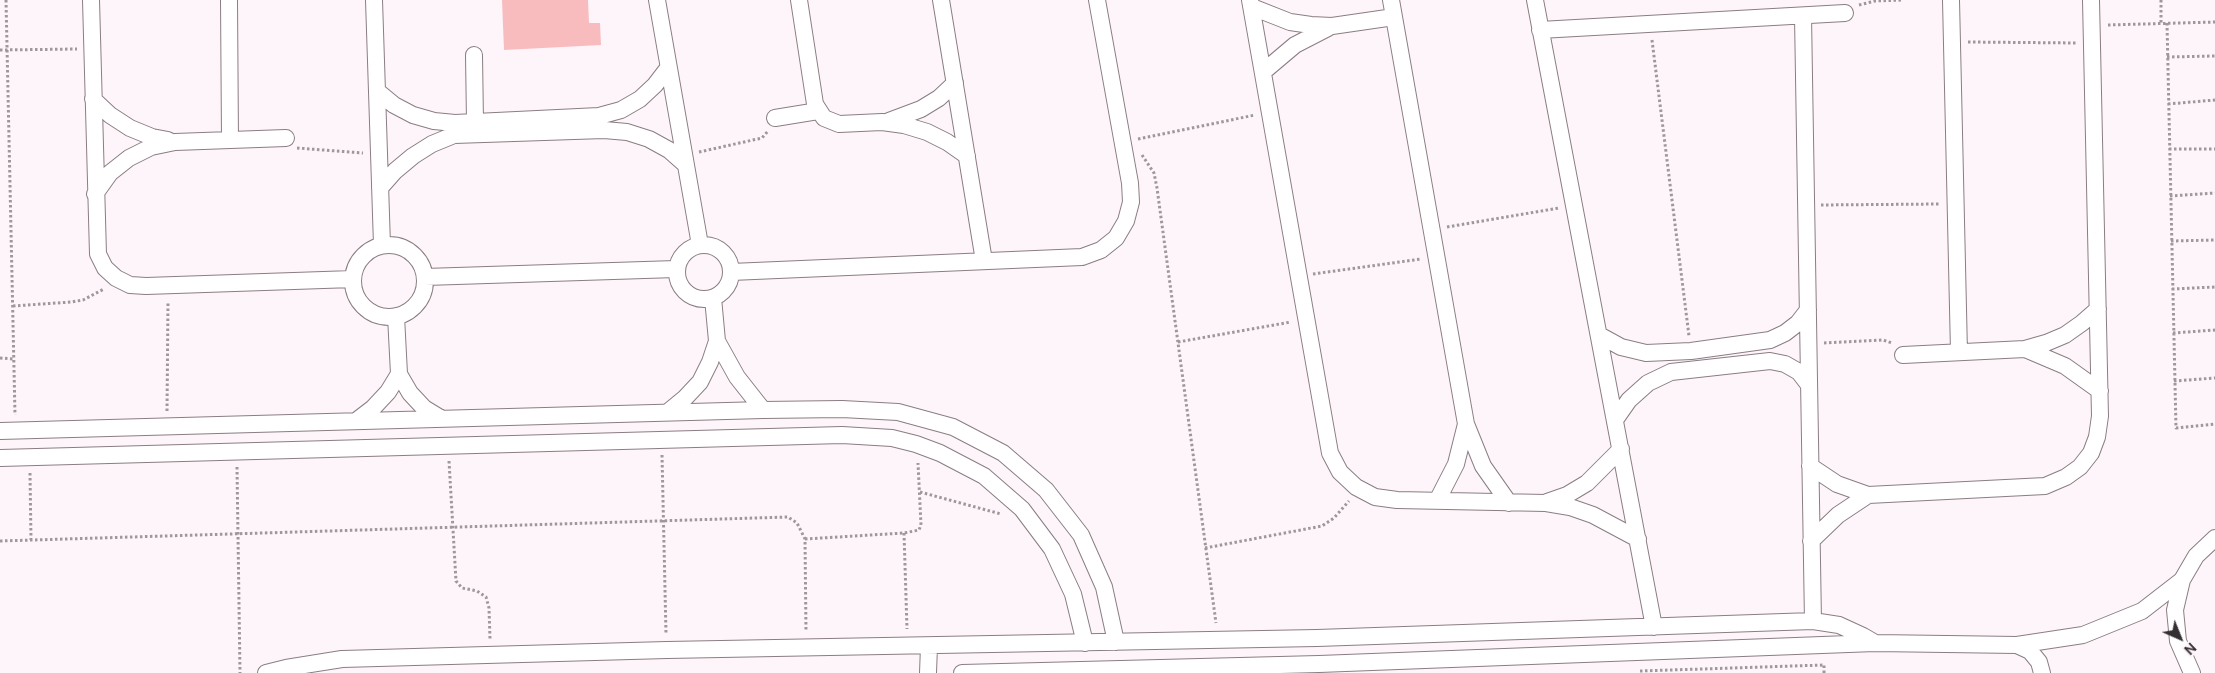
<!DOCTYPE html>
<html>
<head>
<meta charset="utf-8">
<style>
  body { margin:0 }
  #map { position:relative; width:2215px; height:673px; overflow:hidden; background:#fef5fa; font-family:"DM Sans",sans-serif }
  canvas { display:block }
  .north { position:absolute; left:2155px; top:613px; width:50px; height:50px; -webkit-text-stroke:4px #fef5fa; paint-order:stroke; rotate:136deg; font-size:14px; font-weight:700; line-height:20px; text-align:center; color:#342f32 }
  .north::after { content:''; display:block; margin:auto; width:18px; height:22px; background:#342f32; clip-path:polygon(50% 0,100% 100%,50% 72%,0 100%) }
</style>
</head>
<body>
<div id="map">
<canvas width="2215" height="673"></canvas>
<div class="north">N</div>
</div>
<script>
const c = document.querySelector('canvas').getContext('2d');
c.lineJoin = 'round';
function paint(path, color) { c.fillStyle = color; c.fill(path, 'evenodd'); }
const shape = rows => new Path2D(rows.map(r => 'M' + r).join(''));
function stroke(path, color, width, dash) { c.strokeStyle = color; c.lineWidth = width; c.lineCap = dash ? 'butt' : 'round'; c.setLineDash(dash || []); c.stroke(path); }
paint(shape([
  [502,0,588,0,589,23,600,23,601,45,504,50]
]), '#f8bcbf');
const street = shape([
  [91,0,98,254,105,268,116,278,130,285,146,286,353,279],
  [229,0,230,140],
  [374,0,382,245],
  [657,0,700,245],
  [799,0,815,104,824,118,839,124,882,122,904,125,927,132,947,142,967,156],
  [941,0,984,261],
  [1250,0,1330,453,1340,472,1356,487,1375,497,1397,500,1546,503,1570,507,1593,515,1638,539],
  [1391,0,1466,424,1483,466,1509,503],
  [1535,0,1654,627],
  [1951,0,1959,352],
  [1252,7,1290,22,1311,25,1332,26,1394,17],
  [1803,16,1813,621],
  [1540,30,1845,13],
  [474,55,475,122],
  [1263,72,1295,45,1328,28],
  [377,91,394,105,413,115,434,121,455,123,599,116,621,110,640,99,655,85,668,68],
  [93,99,110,115,130,128,152,137,168,140],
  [775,118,818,111],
  [889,121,921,109,939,98,955,83],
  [380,188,395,171,413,156,432,144,454,135,604,130,627,132,649,139,669,150,686,165],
  [95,194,110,173,129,158,151,147,175,142,286,138],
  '677 272a27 27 0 1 1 54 0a27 27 0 1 1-54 0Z',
  '353 281a36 36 0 1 1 72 0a36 36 0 1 1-72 0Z',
  [731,272,1082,257,1101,250,1116,238,1126,221,1131,202,1130,183,1097,0],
  [425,277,676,269],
  [396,316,399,374,410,393,424,408,442,419],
  [1599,335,1621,347,1646,353,1691,351,1770,340,1785,333,1798,323,1808,310],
  [717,341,737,377,763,410],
  [2025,349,2065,366,2100,391],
  [1903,355,2025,349,2046,343,2065,335,2082,323,2098,309],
  [668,412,685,398,700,382,710,362,717,341,713,298],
  [1615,420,1629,400,1648,383,1671,372,1770,361,1785,364,1799,372,1809,385],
  [356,421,373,408,388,392,399,374],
  [0,431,763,410,842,409,898,412,953,427,1003,453,1046,490,1081,535,1104,587,1116,642],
  [0,458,842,435,892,438,916,444,940,453,984,476,1022,509,1052,549,1073,594,1085,643],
  [1810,466,1837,484,1868,495,2045,486,2066,477,2080,467,2091,453,2097,437,2100,416,2091,0],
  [1437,501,1456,464,1466,424],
  [1547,502,1567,495,1587,483,1621,449],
  [1811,541,1838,515,1868,495],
  [2017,645,2030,651,2039,662,2042,673],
  [266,673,286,668,342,659,667,650,1317,638,1813,621,1839,625,1863,636,1875,643],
  [928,673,929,646],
  [962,673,1319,664,1875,643,2017,645,2083,635,2142,611,2182,580],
  [2192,673,2178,641,2175,610,2182,580,2196,556,2215,538]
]);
stroke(street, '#8a7d84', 18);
stroke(shape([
  [6,0,15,415],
  [2161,0,2161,23],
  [1859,5,1875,1,1903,0],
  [2167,23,2176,428,2215,424],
  [2108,25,2215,22],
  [1652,40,1689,336],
  [1968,42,2077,43],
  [0,50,77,49],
  [2167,57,2215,56],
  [2168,104,2215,100],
  [1138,139,1255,115],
  [297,148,363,153],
  [2169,149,2215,149],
  [699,152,762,138,768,131],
  [1142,155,1154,173,1157,188,1216,623],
  [2170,196,2215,193],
  [1821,205,1940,204],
  [1447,227,1559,208],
  [2171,241,2215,240],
  [1313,274,1421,259],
  [2172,289,2215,287],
  [13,306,71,302,83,300,104,289],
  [2173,333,2215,330],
  [1178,342,1291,322],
  [1824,343,1883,340,1892,343],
  [0,358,14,359],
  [2174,381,2215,378],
  [167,411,168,302],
  [662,455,666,634],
  [449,461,456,581,462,588,477,591,486,597,489,608,490,639],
  [237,467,240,673],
  [30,473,31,540],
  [920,492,1001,514],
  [904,533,907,629],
  [805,539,904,533,919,530,921,525,918,463],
  [0,541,788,517,797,523,805,539,806,631],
  [1205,548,1322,526,1334,518,1349,501],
  [1640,671,1824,665],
  [1824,673,1824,664]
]), '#9e979b', 3, [2.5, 2.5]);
stroke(street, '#fff', 16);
</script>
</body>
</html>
